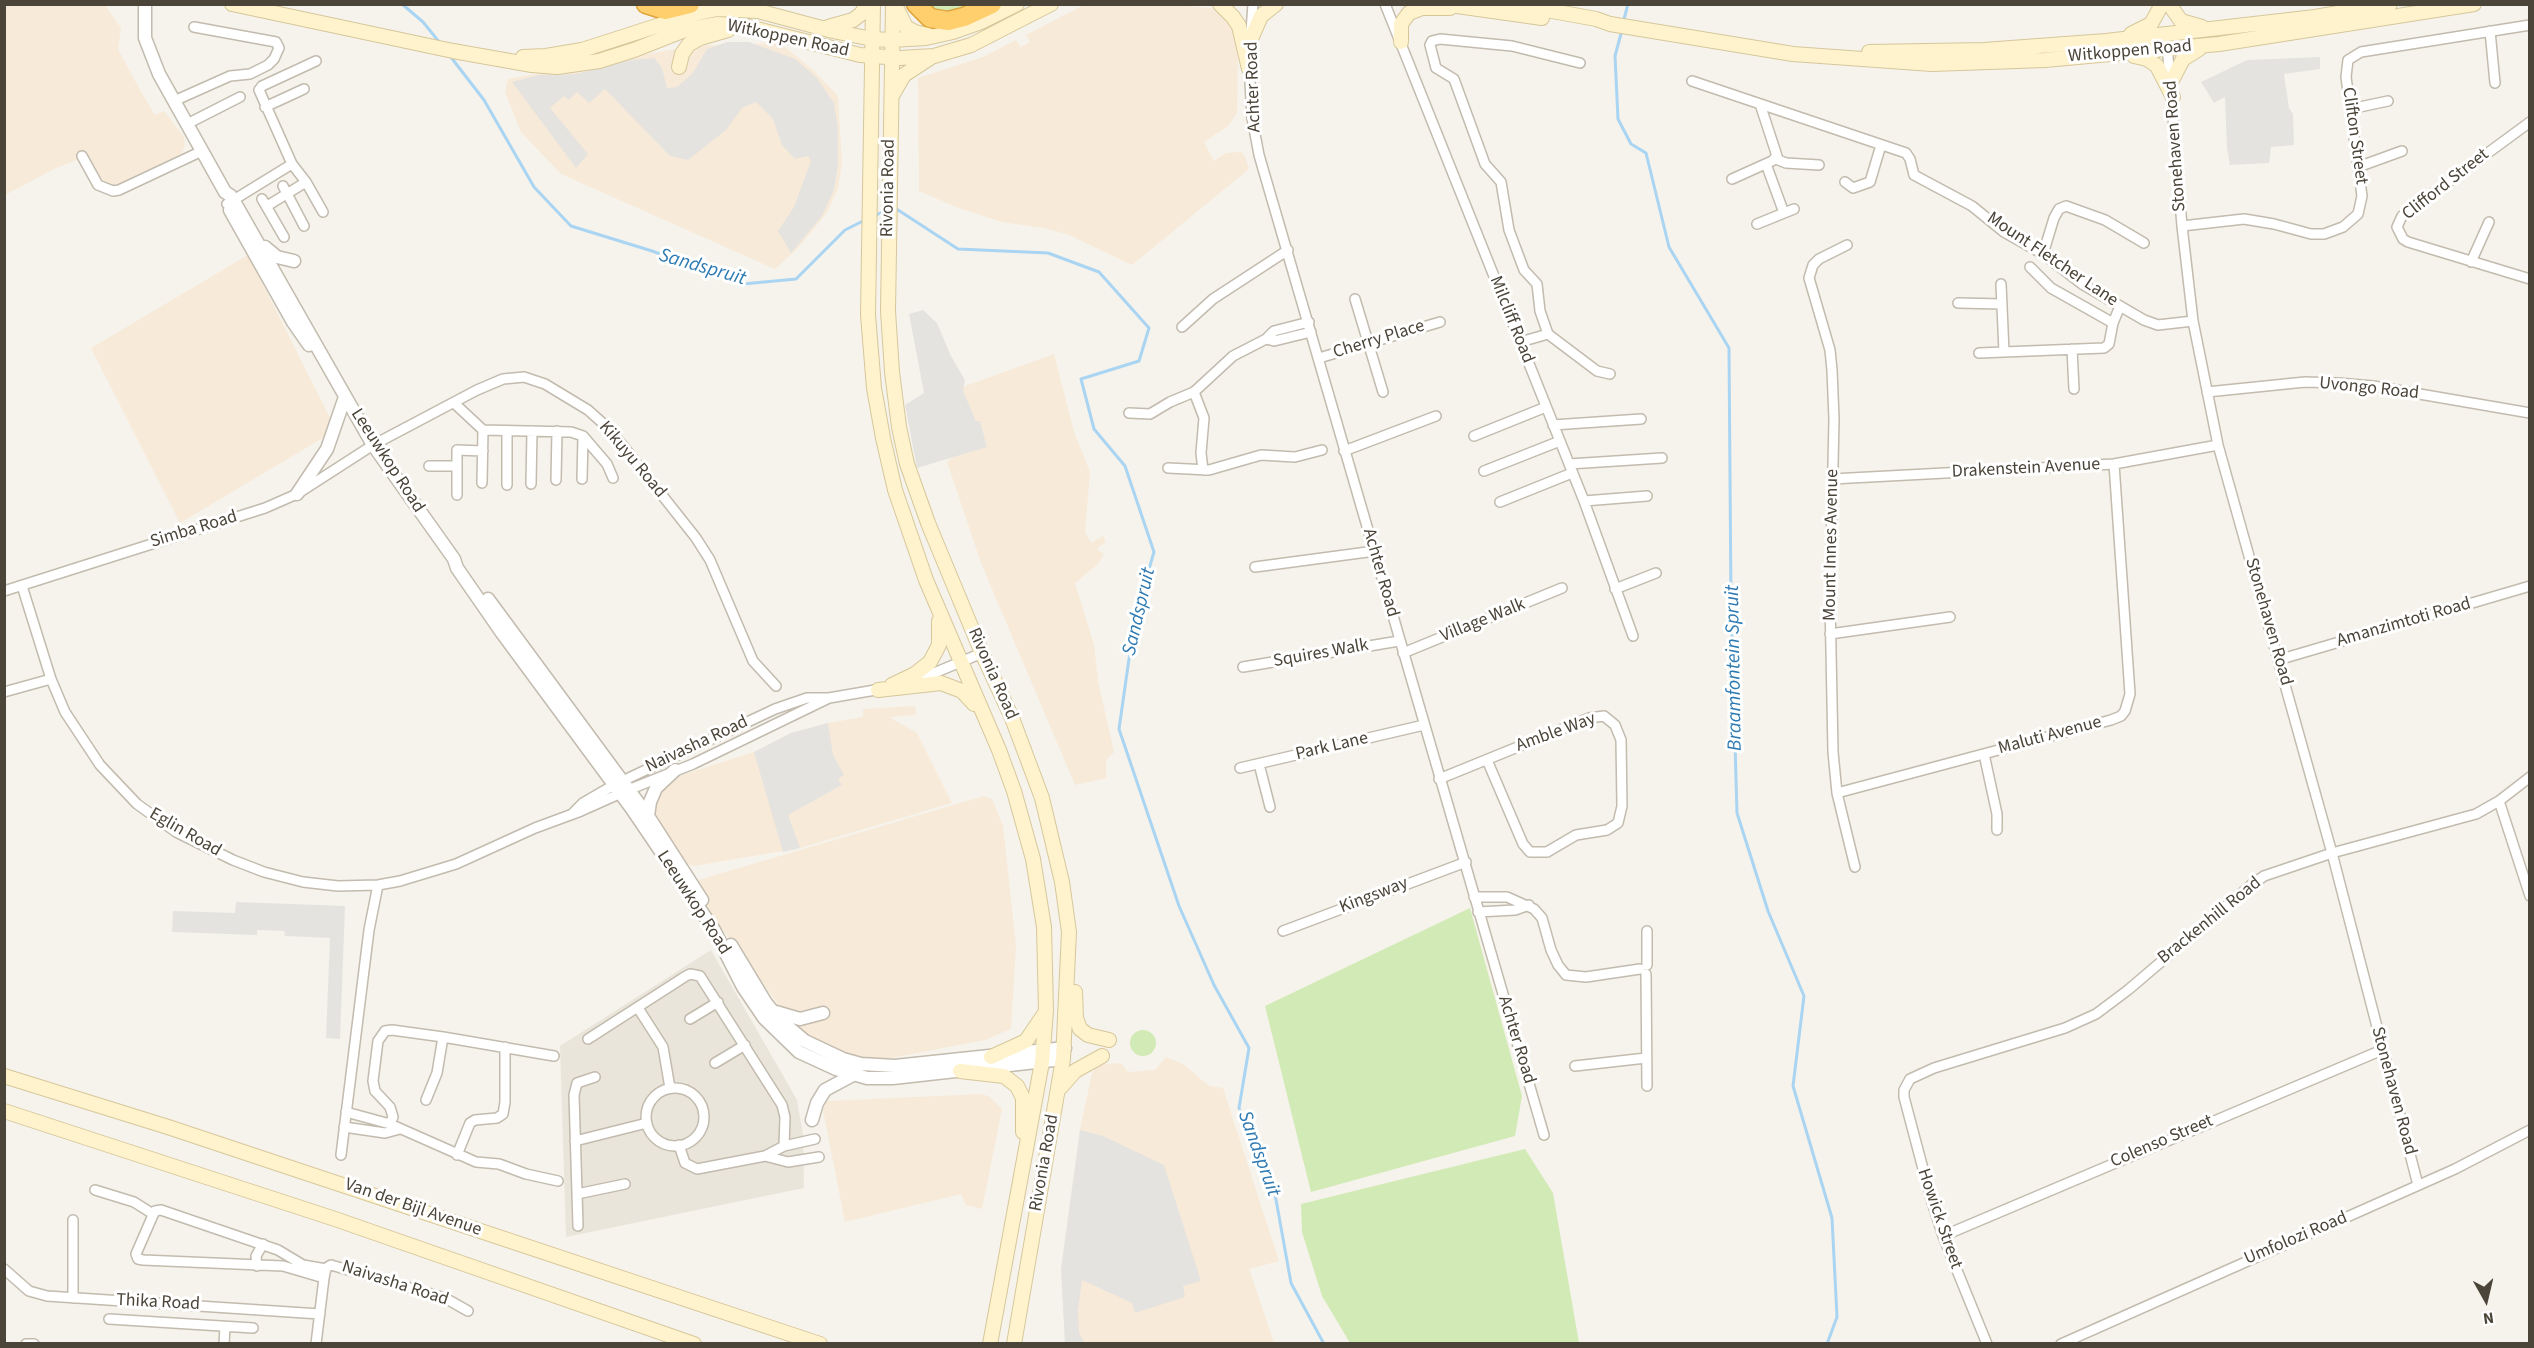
<!DOCTYPE html>
<html>
<head>
<meta charset="utf-8">
<style>
  body { margin:0 }
  #map { position:relative; width:2534px; height:1348px; overflow:hidden; background:#f6f3ec; font-family:"Source Sans 3",sans-serif }
  canvas { display:block }
  .frame { position:absolute; inset:0; border:6px solid #4b4439; pointer-events:none }
  .north { position:absolute; left:2456px; top:1270px; width:60px; height:60px; -webkit-text-stroke:4px #fff; paint-order:stroke; rotate:172deg; font-size:16px; font-weight:700; line-height:24px; text-align:center; color:#4b4439 }
  .north::after { content:''; display:block; margin:auto; width:21px; height:27px; background:#4b4439; clip-path:polygon(50% 0,100% 100%,50% 72%,0 100%) }
</style>
</head>
<body>
<div id="map">
<canvas width="2534" height="1348"></canvas>
<div class="frame"></div>
<div class="north">N</div>
</div>
<script>
const c = document.querySelector('canvas').getContext('2d');
c.lineJoin = 'round';
function paint(path, color) { c.fillStyle = color; c.fill(path, 'evenodd'); }
const shape = rows => new Path2D(rows.map(r => 'M' + r).join(''));
function stroke(path, color, width, dash) { c.strokeStyle = color; c.lineWidth = width; c.lineCap = dash ? 'butt' : 'round'; c.setLineDash(dash || []); c.stroke(path); }
function write(font, color, halo, rows, align = 'center') {
  c.font = font + ' "Source Sans 3",sans-serif'; c.lineWidth = 6; c.setLineDash([]); c.textBaseline = 'middle'; c.strokeStyle = halo; c.fillStyle = color; for (const [text, x, y, turn = 0] of rows) {
    c.save(); c.translate(x, y); c.rotate((+turn || 0) * Math.PI / 180); c.textAlign = isNaN(turn) ? turn : align; if (halo) c.strokeText(text, 0, 0); c.fillText(text, 0, 0); c.restore();
  }
}
paint(shape([
  [711,950,797,1100,803,1135,804,1188,566,1237,560,1046]
]), '#eae5da');
paint(shape([
  [1157,4,1213,8,1226,17,1235,32,1238,46,1237,113,1228,126,1204,142,1214,161,1226,153,1241,152,1245,156,1249,169,1132,265,1067,234,1043,228,1002,222,956,207,919,191,918,78,983,57,1016,40,1021,47,1030,42,1026,35,1084,5],
  [5,5,105,5,121,28,118,49,141,92,155,115,164,111,184,137,185,146,181,154,113,186,105,183,98,176,87,156,56,168,5,195],
  [780,43,813,70,838,96,842,163,838,189,826,214,798,248,775,269,561,174,521,132,505,92,508,79,692,46],
  [248,255,336,430,180,523,91,348],
  [1054,354,1074,432,1090,472,1085,532,1091,543,1103,536,1106,542,1098,547,1097,550,1104,554,1098,564,1075,583,1094,645,1098,681,1114,752,1106,760,1106,778,1075,785,981,563,947,462,960,449,949,392],
  [915,706,916,715,889,717,917,733,952,803,800,848,694,866,684,863,654,817,654,798,666,782,685,774,754,752,791,733,828,723,863,717,863,709],
  [984,796,992,799,1003,826,1016,946,1011,1029,985,1040,891,1058,867,1059,829,1047,796,1028,688,883],
  [1166,1057,1183,1064,1209,1086,1223,1088,1279,1261,1249,1269,1274,1343,1065,1344,1061,1269,1080,1130,1092,1073,1099,1065,1121,1063,1128,1072,1155,1070],
  [982,1094,990,1097,1002,1109,982,1209,966,1205,961,1194,845,1222,823,1110,827,1101]
]), '#f7ead8');
paint(shape([
  [927,5,973,5,959,11,947,13,937,12],
  [1470,908,1522,1096,1515,1136,1311,1192,1265,1006],
  '1130 1043a13 13 0 1 1 26 0a13 13 0 1 1-26 0Z',
  [1525,1149,1553,1193,1579,1343,1350,1343,1322,1296,1302,1232,1301,1204]
]), '#d2eab5');
paint(shape([
  [727,42,749,42,795,59,816,77,834,103,838,128,838,165,834,190,822,216,791,253,778,231,794,207,811,161,808,156,795,159,782,145,773,119,756,102,742,108,726,130,688,160,670,156,605,89,589,103,577,92,569,100,564,96,550,108,588,154,576,168,512,82,539,75,576,74,630,60,654,58,662,68,667,88,677,87,693,73,707,49],
  [2320,57,2320,69,2284,74,2289,108,2293,114,2294,145,2271,147,2269,163,2230,165,2227,149,2225,97,2214,103,2201,82,2247,60],
  [923,310,937,323,951,356,965,380,963,391,976,421,980,421,987,447,917,468,905,405,924,393,909,314],
  [828,723,833,755,844,775,838,779,842,785,788,815,800,848,783,852,754,752,791,733],
  [236,902,345,906,340,1039,326,1038,330,938,285,936,284,931,257,930,257,935,172,932,173,911,235,913],
  [1080,1130,1103,1136,1164,1165,1201,1281,1183,1286,1185,1297,1135,1313,1132,1303,1082,1280,1078,1311,1079,1332,1084,1343,1065,1343,1061,1269]
]), '#e5e3e0');
stroke(shape([
  [402,4,423,22,440,43],
  [1623,23,1628,4],
  [1622,30,1615,56,1618,119,1631,144,1646,153,1669,247,1729,348,1731,603,1737,813,1768,911,1804,996,1793,1086,1832,1218,1837,1317,1827,1344],
  [450,56,484,100,534,187,571,226,652,251,743,284,796,279,845,230,865,220],
  [895,208,958,249,1048,253,1099,272,1149,328,1139,361,1081,379,1094,429,1125,466,1154,552,1135,617,1119,729,1179,906,1214,985,1249,1048,1239,1108,1273,1183,1291,1283,1324,1344],
  [874,216,887,210]
]), '#a9d4f2', 3);
const minor = shape([
  [1385,4,1584,501,1633,636],
  [1251,31,1253,4],
  [2490,31,2495,83],
  [2167,45,2182,226,2193,321,2218,445,2332,853,2418,1185],
  [1249,63,1252,118,1259,155,1544,1135],
  [1692,81,1906,153,1910,159,1914,175,1972,206,2004,232,2043,254,2082,284,2144,320,2158,325,2193,321],
  [174,101,230,76,250,74,268,65,274,59,279,48,276,42,194,27],
  [265,107,304,89],
  [2350,109,2388,101],
  [2530,122,2402,216,2397,227,2403,239,2408,242,2530,279],
  [187,124,240,97],
  [82,156,98,185,113,191,119,190,202,151],
  [1776,159,1786,163,1819,165],
  [292,164,306,182,323,212],
  [1766,164,1784,213,1794,209],
  [2358,167,2402,151],
  [1732,179,1772,161,1777,156,1760,104],
  [1845,182,1853,188,1870,182,1881,145],
  [283,186,304,226],
  [262,199,284,237],
  [227,204,292,164,259,90,262,86,316,61],
  [267,206,306,182],
  [1757,224,1784,213],
  [2182,226,2244,219,2274,224,2311,234,2324,234,2343,227,2358,214,2362,196,2346,77,2348,60,2361,52,2530,25],
  [1847,245,1819,259,1813,265,1809,278,1830,350,1832,370,1834,419,1830,600,1833,752,1837,793,1855,867],
  [2043,254,2054,218,2059,209,2066,206,2105,220,2144,243],
  [2471,262,2489,222],
  [2030,267,2051,288,2113,323],
  [2001,284,2004,352],
  [1355,299,1383,392],
  [1958,303,2002,304],
  [1182,327,1213,299,1288,250],
  [1548,334,1540,311,1537,284,1524,270,1509,230,1501,182,1485,164,1454,79,1436,68,1430,45,1432,41,1440,39,1512,46,1580,63],
  [1266,339,1274,341,1311,332],
  [1520,342,1548,334,1597,371,1610,374],
  [2072,349,2074,389],
  [1979,353,2104,348,2109,344,2113,323,2120,306],
  [1319,358,1440,322],
  [1194,392,1204,418,1201,453,1203,470],
  [2207,392,2305,382,2338,383,2373,386,2530,413],
  [454,403,483,430,571,432,583,436,607,464,613,478],
  [1129,413,1150,414,1170,402,1194,392,1233,356,1266,339,1274,331,1309,322],
  [1553,425,1641,419],
  [1474,436,1546,407],
  [1344,451,1436,416],
  [1569,464,1662,458],
  [429,466,457,466],
  [1168,468,1209,470,1261,455,1295,457,1322,450],
  [1484,471,1560,441],
  [582,479,583,436],
  [1832,479,2114,464,2218,445],
  [556,480,557,431],
  [482,483,483,430],
  [531,484,532,431],
  [507,485,507,431],
  [457,495,457,450,483,451],
  [1584,501,1647,496],
  [1500,502,1572,473],
  [1255,567,1375,551],
  [22,586,51,679,65,712,100,765,137,804,176,832,233,860,264,872,303,882,338,886,378,885,400,881,456,864,535,828,581,811,628,790,693,764,829,698,881,689],
  [1615,589,1656,573],
  [4,591,265,508,297,494,373,445,477,390,503,379,524,377,545,384,588,410,607,427,624,447,696,538,710,560,753,661,776,686],
  [1830,634,1950,617],
  [1403,653,1562,588],
  [2278,660,2530,586],
  [1243,667,1399,641],
  [915,681,982,653],
  [4,692,51,679],
  [1984,754,1997,814,1997,830],
  [1259,764,1270,807],
  [1240,768,1424,725],
  [1439,779,1589,718,1604,716,1615,725,1621,740,1622,806,1618,823,1607,830,1576,835,1547,852,1530,852,1523,844,1487,760],
  [1837,793,2111,720,2121,716,2125,711,2130,694,2114,464],
  [2499,801,2530,896],
  [573,813,583,803,614,785,775,709,807,698,829,698],
  [1474,897,1507,897,1534,909,1542,918,1551,950,1558,965,1566,975,1586,977,1640,969],
  [1478,912,1515,910,1529,905],
  [1283,931,1466,862],
  [1647,965,1647,931],
  [1646,974,1647,1086],
  [638,1008,663,1047,670,1088],
  [690,1019,718,1002],
  [588,1039,686,976,690,974,700,976,782,1105,785,1117,784,1146],
  [715,1063,745,1045],
  [1575,1066,1646,1058],
  '646 1117a29 29 0 1 1 58 0a29 29 0 1 1-58 0Z',
  [426,1100,437,1073,443,1037],
  [346,1112,390,1124,476,1162,499,1164,526,1174,558,1181],
  [390,1124,393,1117,390,1107,375,1091,373,1081,378,1041,385,1031,392,1030,443,1037,554,1056],
  [344,1127,385,1133,400,1129],
  [575,1141,647,1123],
  [679,1145,685,1163,697,1169,765,1156,784,1146,815,1139],
  [341,1155,369,930,378,885],
  [457,1155,470,1123,475,1120,497,1118,503,1114,505,1102,505,1047],
  [765,1156,788,1162,819,1157],
  [95,1190,134,1202,153,1214],
  [577,1194,625,1184],
  [73,1220,73,1298],
  [578,1226,574,1095,577,1083,595,1077],
  [1943,1236,2382,1050],
  [257,1266,256,1256,263,1244],
  [4,1269,29,1291,47,1296,320,1314],
  [324,1278,283,1266,143,1260,138,1259,136,1254,153,1215,155,1211,161,1210,278,1250,303,1265,326,1269],
  [109,1319,253,1328],
  [26,1344,34,1344],
  [224,1344,225,1327],
  [316,1344,324,1278,326,1268,331,1265,445,1298,468,1311],
  [1987,1344,1943,1236,1931,1199,1904,1097,1904,1090,1910,1079,1934,1068,2065,1028,2096,1014,2128,990,2250,886,2264,876,2332,853,2476,814,2499,801,2530,777],
  [2061,1344,2455,1169,2530,1130]
]);
const tertiary = shape([
  [145,4,145,38,159,74,225,192,231,196,373,445,454,559,457,568,502,633,632,809,714,930,743,987,764,1018,799,1052,836,1069,867,1078,893,1078,1063,1059],
  [230,210,293,322,309,345],
  [265,247,277,257,294,261],
  [297,494,327,449,345,397],
  [488,599,648,816,702,900],
  [648,816,650,802,656,788,675,770],
  [731,945,766,1003,780,1020,805,1041,843,1059,861,1064,895,1066,1065,1048],
  [776,1012,800,1019,823,1013],
  [812,1120,817,1103,825,1090,853,1075]
]);
const secondary = shape([
  [232,4,453,51,532,65,557,67,599,61,634,50,685,30,718,24,745,26,860,55,900,58,934,56,971,45,1051,4],
  [873,4,868,315,874,388,883,438,895,490,926,580,999,750,1014,791,1033,859,1044,927,1046,1011,1042,1062,990,1344],
  [893,4,888,311,892,372,899,427,907,464,928,523,982,653,1012,718,1042,798,1062,882,1069,932,1063,1059,1014,1344],
  [1220,4,1233,17,1239,26,1249,69],
  [1443,4,1542,18],
  [1514,4,1596,19,1610,24,1793,54,1932,64,2045,60,2219,44,2474,4],
  [2169,4,2181,21,2202,27],
  [896,7,906,27,915,32,928,35],
  [828,27,853,20,861,14,867,4],
  [2131,34,2151,24,2162,4],
  [1251,39,1261,16,1276,4],
  [1401,42,1401,24,1409,13,1422,8,1450,8],
  [1869,52,1984,50,2106,41,2315,17,2390,4],
  [2134,56,2147,59,2157,66,2173,97],
  [523,57,546,56,582,50,694,14,717,9,758,11,833,31,872,39,891,40,926,38,953,32,981,22,1017,4],
  [679,67,682,54,689,44,700,38,728,30],
  [2171,82,2183,59,2199,49],
  [893,94,904,75,930,58],
  [892,685,915,674,930,662,939,645,939,621],
  [878,690,941,683,962,691,974,704],
  [1075,992,1076,1018,1080,1029,1088,1035,1109,1040],
  [991,1057,1026,1041,1045,1013],
  [960,1071,1004,1076,1017,1086,1023,1098,1023,1132],
  [4,1076,168,1127,820,1344],
  [1060,1088,1075,1071,1102,1056],
  [4,1111,335,1219,694,1344]
]);
const motorway = shape([
  [646,4,665,10,690,4],
  [916,4,930,18,948,21,964,17,992,4]
]);
stroke(minor, '#c2bbae', 12);
stroke(tertiary, '#c2bbae', 15);
stroke(secondary, '#d6c79b', 16);
stroke(motorway, '#e0a43c', 21);
stroke(minor, '#fff', 9);
stroke(tertiary, '#fff', 12);
stroke(secondary, '#fff3cd', 14);
stroke(motorway, '#ffcf6e', 18);
write('18px', '#4b4439', '#fff', [
  ["Witkoppen Road",788,39,12],
  ["Witkoppen Road",2130,52,-5],
  ["Achter Road",1254,87,-92],
  ["Clifton Street",2354,136,82],
  ["Stonehaven Road",2176,146,-94],
  ["Clifford Street",2446,185,-38],
  ["Rivonia Road",889,188,-89],
  ["Mount Fletcher Lane",2052,260,34],
  ["Milcliff Road",1511,320,68],
  ["Cherry Place",1379,340,-17],
  ["Uvongo Road",2369,389,6],
  ["Kikuyu Road",632,460,50],
  ["Leeuwkop Road",387,461,57],
  ["Drakenstein Avenue",2026,469,-3],
  ["Simba Road",194,530,-17],
  ["Mount Innes Avenue",1832,545,-89],
  ["Achter Road",1380,573,74],
  ["Village Walk",1483,621,-22],
  ["Stonehaven Road",2268,622,74],
  ["Amanzimtoti Road",2404,623,-16],
  ["Squires Walk",1321,654,-10],
  ["Rivonia Road",992,674,66],
  ["Amble Way",1556,733,-20],
  ["Maluti Avenue",2050,736,-15],
  ["Naivasha Road",697,745,-25],
  ["Park Lane",1332,747,-13],
  ["Eglin Road",185,833,30],
  ["Kingsway",1374,896,-21],
  ["Leeuwkop Road",693,903,57],
  ["Brackenhill Road",2210,921,-39],
  ["Achter Road",1516,1040,73],
  ["Stonehaven Road",2393,1091,75],
  ["Colenso Street",2162,1142,-23],
  ["Rivonia Road",1045,1163,-80],
  ["Van der Bijl Avenue",413,1208,19],
  ["Howick Street",1939,1219,71],
  ["Umfolozi Road",2296,1239,-23],
  ["Naivasha Road",395,1284,18],
  ["Thika Road",158,1303,3]
]);
write('italic 20px', '#2e7ab2', '#fff', [
  ["Sandspruit",702,268,16],
  ["Sandspruit",1140,612,-77],
  ["Braamfontein Spruit",1735,668,-91],
  ["Sandspruit",1258,1154,70]
]);
</script>
</body>
</html>
